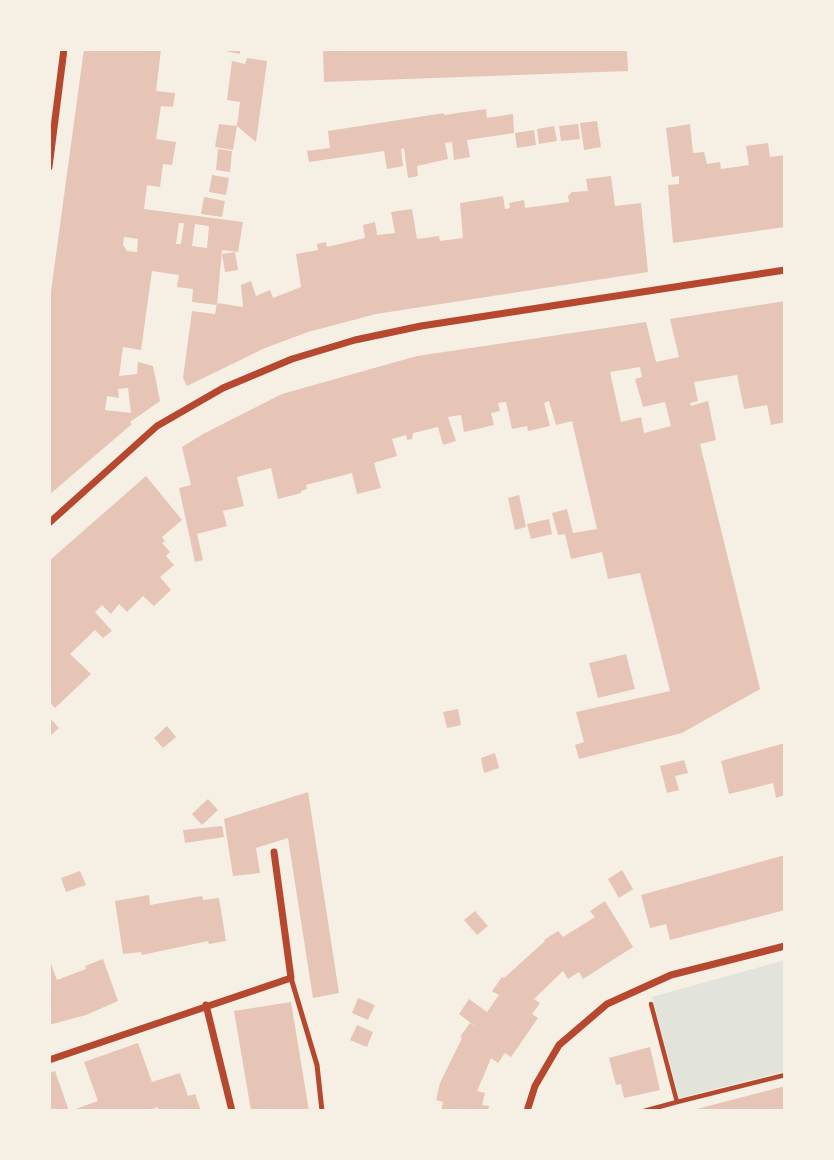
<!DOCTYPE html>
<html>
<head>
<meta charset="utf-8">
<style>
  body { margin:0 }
  #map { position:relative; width:834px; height:1160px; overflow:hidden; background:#f6efe4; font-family:Manrope,sans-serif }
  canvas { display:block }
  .frame { position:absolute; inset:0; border:51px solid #f6efe4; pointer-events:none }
</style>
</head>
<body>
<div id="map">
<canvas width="834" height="1160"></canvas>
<div class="frame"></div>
</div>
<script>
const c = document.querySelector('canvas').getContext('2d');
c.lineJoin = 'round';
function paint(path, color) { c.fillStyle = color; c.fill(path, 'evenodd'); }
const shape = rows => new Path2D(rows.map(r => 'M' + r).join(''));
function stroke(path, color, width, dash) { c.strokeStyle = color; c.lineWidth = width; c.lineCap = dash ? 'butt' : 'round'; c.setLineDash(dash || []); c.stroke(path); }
paint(shape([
  [785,960,785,1071,679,1098,652,997]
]), '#e2e4dc');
paint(shape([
  [84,49,161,49,156,91,175,93,173,107,161,106,156,139,176,142,172,165,163,164,160,187,147,185,144,209,243,222,238,252,222,250,217,305,192,302,193,289,177,287,179,275,152,271,141,350,123,347,119,376,137,374,138,362,153,366,160,401,130,422,132,424,49,495,49,306],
  [179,223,184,223,181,244,176,244],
  [195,224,209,226,207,248,192,246],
  [124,237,138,239,137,252,127,251,123,245],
  [128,388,131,413,105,410,107,396,119,398,118,389],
  [216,49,240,49,240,54],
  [323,49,627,49,628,71,324,82],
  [247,58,267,61,256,142,237,126,240,102,227,100,232,61,245,64],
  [486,109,487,118,513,114,514,133,467,140,470,157,454,160,452,142,445,143,448,159,417,166,418,176,408,178,404,148,401,149,403,166,387,169,384,151,309,162,307,151,330,148,328,131,444,113,444,115],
  [597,121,601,147,584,150,580,123],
  [219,124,237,126,233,150,215,147],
  [578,124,580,139,561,141,559,126],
  [690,124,693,153,704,152,707,164,720,162,721,169,749,165,746,146,768,143,770,157,785,155,785,227,673,243,668,185,679,184,679,176,672,177,666,128],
  [554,126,557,141,539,144,537,129],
  [534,130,536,145,517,148,515,133],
  [218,149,232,151,230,172,216,170],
  [212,175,229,178,226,195,209,192],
  [611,176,615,206,641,203,648,272,376,314,308,332,265,348,187,386,183,378,192,311,215,314,217,303,243,307,241,285,251,281,256,296,270,290,273,298,301,287,296,254,318,250,317,244,326,242,327,247,365,238,363,225,375,222,377,235,395,233,391,212,412,209,417,239,439,236,440,241,463,238,460,203,503,196,505,209,510,208,509,203,524,200,525,208,569,202,568,196,572,192,588,191,586,179],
  [204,197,225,201,222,217,201,214],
  [235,252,238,270,225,272,222,254],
  [785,301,785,422,771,425,767,405,744,409,737,375,694,382,698,401,690,403,691,406,708,401,716,440,700,444,760,689,682,733,579,759,575,745,584,742,576,712,670,691,640,573,608,579,602,552,571,559,565,534,558,535,552,513,567,509,573,533,597,529,572,421,556,425,549,401,544,403,550,426,528,431,527,426,512,429,506,402,498,403,500,411,491,413,494,425,464,432,461,415,448,417,456,441,443,445,438,427,413,433,412,439,407,440,406,435,392,439,397,456,374,463,381,488,357,494,352,473,306,485,307,489,301,491,301,493,278,499,271,468,237,477,244,506,223,511,227,526,197,534,203,560,195,562,179,488,191,485,182,447,203,434,282,394,417,356,646,322,656,362,679,357,670,319],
  [640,367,642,377,635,379,643,407,665,402,671,426,644,433,641,417,621,422,610,372],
  [146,476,182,520,162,537,165,541,162,543,170,552,166,556,174,565,160,577,171,590,154,606,143,596,127,612,119,604,111,614,102,605,95,612,112,631,103,638,95,630,70,654,91,674,55,708,49,702,49,561],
  [519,495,526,527,515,530,508,498],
  [549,519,552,534,531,539,527,524],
  [626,654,635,689,598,698,589,663],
  [458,709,461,725,447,728,443,712],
  [49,717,59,728,49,737],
  [167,726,176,737,163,748,154,738],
  [785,743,785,795,776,798,773,783,729,794,721,761],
  [495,753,499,768,484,773,481,758],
  [684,760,688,773,675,776,679,790,667,793,660,766],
  [308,792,339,993,313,998,288,838,256,848,260,873,233,876,224,819],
  [208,799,218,810,202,825,192,814],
  [222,826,224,837,185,843,183,830],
  [785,855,785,910,670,940,666,924,650,928,641,895],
  [622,870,633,889,619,898,608,879],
  [80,871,86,885,66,892,61,878],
  [149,895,150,905,202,896,203,900,219,898,226,941,209,944,208,941,142,955,141,952,123,954,115,901],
  [605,901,633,947,583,979,579,972,568,979,563,971,534,999,540,1003,532,1014,538,1018,511,1057,505,1053,498,1063,491,1058,484,1075,477,1091,485,1093,482,1105,489,1106,488,1111,441,1111,443,1102,436,1100,440,1083,462,1038,460,1037,470,1023,476,1027,459,1014,469,999,487,1012,499,995,492,991,502,977,504,978,545,941,544,940,558,931,563,937,595,917,590,911],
  [475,911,488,926,477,935,464,920],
  [49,958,57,980,86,969,85,966,103,959,118,1001,86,1015,49,1025],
  [358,998,375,1005,368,1020,352,1013],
  [291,1002,309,1111,251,1111,234,1011],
  [357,1025,373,1032,367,1047,350,1040],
  [138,1043,152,1082,180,1073,188,1096,195,1094,201,1111,159,1111,158,1107,146,1111,70,1111,98,1101,84,1062],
  [650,1047,660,1090,624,1098,621,1084,616,1085,609,1058],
  [55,1071,69,1111,49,1111,49,1073],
  [785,1086,785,1111,693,1111,693,1110]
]), '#e6c5b7');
stroke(shape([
  [651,1004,677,1102,785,1075],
  [644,1111,677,1102]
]), '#b5482f', 4.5);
stroke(shape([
  [291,978,317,1065,322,1111]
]), '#b5482f', 5);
stroke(shape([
  [49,167,64,49],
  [49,523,157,426,223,388,292,359,355,340,421,326,785,270],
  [206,1005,232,1111],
  [49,1060,291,978,274,852],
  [527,1111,535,1086,559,1045,607,1004,671,975,785,946]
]), '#b5482f', 7);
</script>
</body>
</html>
